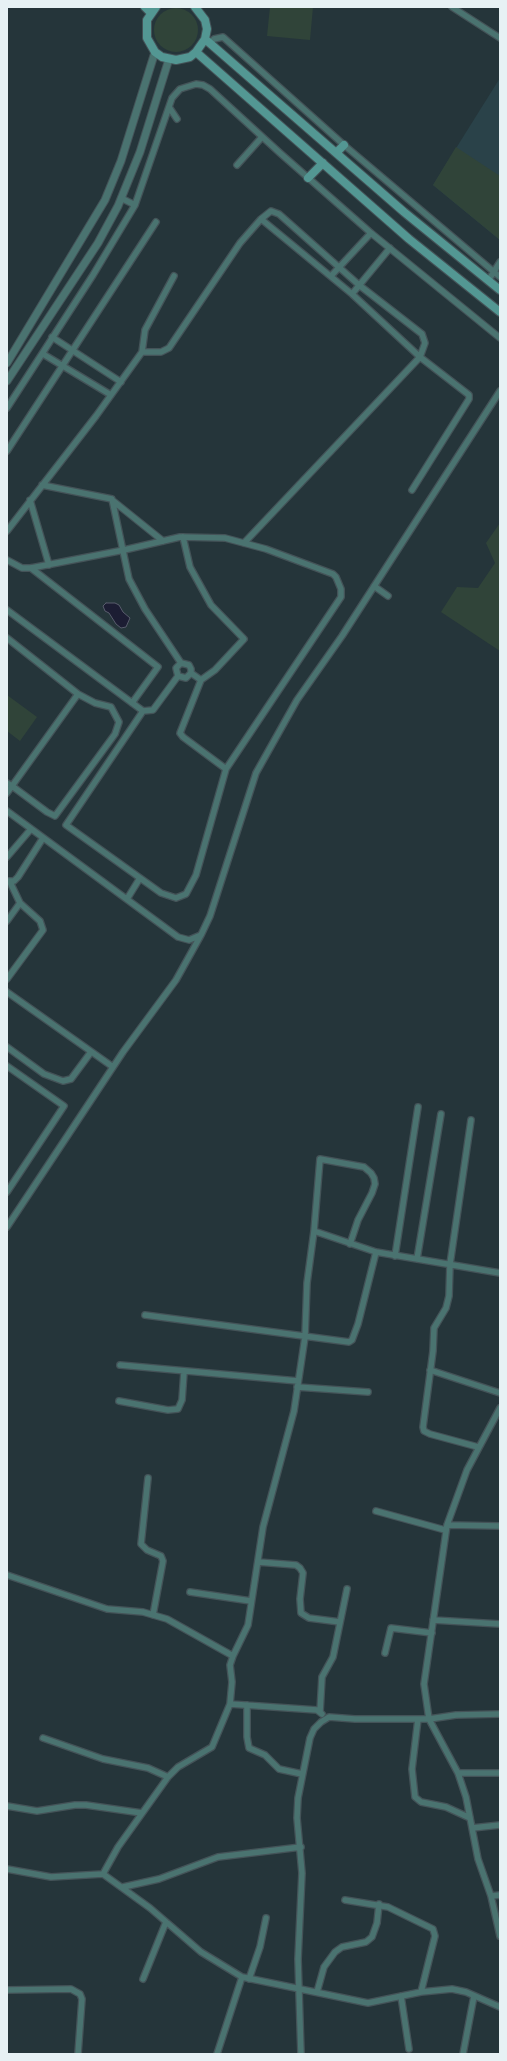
<!DOCTYPE html>
<html>
<head>
<meta charset="utf-8">
<style>
  body { margin:0 }
  #map { position:relative; width:507px; height:2061px; overflow:hidden; background:#25353a; font-family:Barlow,sans-serif }
  canvas { display:block }
  .frame { position:absolute; inset:0; border:8px solid #e7f1f4; pointer-events:none }
</style>
</head>
<body>
<div id="map">
<canvas width="507" height="2061"></canvas>
<div class="frame"></div>
</div>
<script>
const c = document.querySelector('canvas').getContext('2d');
c.lineJoin = 'round';
function paint(path, color) { c.fillStyle = color; c.fill(path, 'evenodd'); }
const shape = rows => new Path2D(rows.map(r => 'M' + r).join(''));
function stroke(path, color, width, dash) { c.strokeStyle = color; c.lineWidth = width; c.lineCap = dash ? 'butt' : 'round'; c.setLineDash(dash || []); c.stroke(path); }
paint(shape([
  [500,78,500,240,433,185]
]), '#2a4249');
paint(shape([
  [270,7,313,7,310,40,267,36],
  '154 30a22 22 0 1 1 44 0a22 22 0 1 1-44 0Z',
  [456,147,500,176,500,240,433,185],
  [500,523,500,651,441,612,457,587,478,588,495,563,486,543],
  [7,695,37,717,20,741,7,731]
]), '#304439');
const water = shape([
  [106,603,115,603,119,605,123,612,130,618,126,627,121,628,116,624,109,613,105,611,103,606,106,603]
]);
paint(water, '#1c1d33');
stroke(water, '#595d6d', 1);
const minor = shape([
  [452,7,500,38],
  [210,43,214,39,223,37,344,145,500,277],
  [169,107,177,119],
  [237,165,262,137],
  [121,198,135,205],
  [261,219,352,294,420,357,469,395,469,399,412,490],
  [331,276,371,233],
  [488,281,500,262],
  [352,294,390,248],
  [52,337,121,382],
  [142,352,145,330,174,276],
  [43,354,111,395],
  [7,408,93,275,135,205,172,98,180,89,196,84,203,85,210,89,280,153,371,233,500,338],
  [7,451,156,222],
  [42,485,112,499,129,579,145,609,181,663,189,665,191,669,191,673,186,678,178,676],
  [30,500,49,565],
  [112,500,163,541],
  [7,531,96,416,142,352,161,352,169,348,240,243,261,219,271,211,279,214,359,285,422,334,425,343,420,357,244,543],
  [183,537,190,567,211,605,244,639,215,670,201,680,191,673],
  [7,560,22,568,31,568,124,550,180,537,225,538,266,549,333,574,336,577,341,589,341,597,226,769,183,737,180,733,201,680],
  [31,568,158,667,132,703],
  [374,586,388,596],
  [7,610,143,711,153,710,178,676],
  [7,638,78,694,95,703,111,707,119,722,115,734,55,816,47,812,12,786,7,793],
  [178,676,176,668,181,663],
  [143,711,66,825,161,893,176,898,186,894,196,875,226,769],
  [7,783,12,786,78,694],
  [7,811,178,937,189,940,201,935,210,916,256,773,297,700,342,636,500,391],
  [7,857,31,829],
  [7,881,14,881,18,877,43,838],
  [127,899,140,878],
  [7,921,20,903],
  [7,979,43,930,40,921,20,903,10,882],
  [7,992,113,1067],
  [7,1047,44,1074,63,1081,71,1079,91,1052],
  [7,1066,64,1106,7,1192],
  [471,1120,450,1264,449,1296,446,1308,434,1328,433,1351,423,1427,424,1431,430,1434,478,1447],
  [7,1227,123,1052,176,980,201,935],
  [314,1231,376,1252,500,1273],
  [395,1256,418,1107],
  [417,1259,441,1114],
  [145,1315,349,1342,352,1340,358,1324,376,1252],
  [120,1365,298,1381],
  [430,1370,500,1393],
  [297,1387,368,1392],
  [119,1401,168,1410,178,1409,182,1400,184,1372],
  [500,1408,467,1470,447,1525,424,1684,429,1719,458,1773,466,1797,478,1859,491,1896,500,1936],
  [148,1478,141,1544,147,1550,161,1556,163,1561,153,1615],
  [376,1511,445,1530],
  [447,1525,500,1526],
  [258,1562,296,1565,300,1568,303,1573,300,1599,301,1613,309,1618,340,1622],
  [7,1575,107,1609,143,1612,167,1619,233,1656],
  [190,1592,251,1601],
  [433,1620,500,1624],
  [385,1653,391,1628,432,1633],
  [230,1704,317,1710,322,1714],
  [247,1705,247,1737,249,1748,265,1755,279,1769,302,1774],
  [320,1712,322,1677,333,1657,347,1589],
  [418,1719,412,1769,415,1797,421,1802,446,1807,470,1818],
  [43,1738,103,1759,148,1768,168,1777],
  [458,1773,500,1773],
  [7,1806,37,1811,75,1805,86,1805,142,1813],
  [472,1828,500,1825],
  [7,1869,51,1877,103,1874,150,1908,201,1952,242,1977,368,2003,421,1992,452,1989,466,1992,500,2007],
  [103,1874,118,1847,168,1777,178,1767,212,1747,230,1704,232,1682,230,1665,233,1656,248,1625,263,1527,294,1411,305,1337,307,1283,314,1231,320,1159,364,1167,371,1173,374,1178,375,1184,372,1193,358,1220,350,1244],
  [123,1887,159,1879,218,1857,301,1847],
  [491,1896,500,1895],
  [345,1900,388,1907,433,1929,435,1936,421,1992],
  [143,1979,166,1922],
  [249,1979,260,1947,266,1918],
  [7,1990,71,1989,80,1994,82,1999,78,2054],
  [317,1992,324,1967,335,1952,342,1947,366,1942,372,1937,377,1923,379,1904],
  [401,1996,409,2049],
  [217,2054,242,1977],
  [301,2054,298,1959,302,1873,297,1818,298,1798,310,1738,314,1729,321,1722,329,1717,355,1719,429,1719,456,1715,500,1714],
  [463,2054,474,1996]
]);
const tertiary = shape([
  [7,363,105,200,121,161,155,52],
  [7,381,98,243,118,206,140,152,169,59]
]);
const secondary = shape([
  [145,7,151,13],
  [156,7,147,20,147,38,155,52,162,57,176,60,190,57,196,52,205,39,207,29,205,20,195,7],
  [205,39,404,212,500,290],
  [196,52,409,239,500,312],
  [336,153,344,145],
  [308,178,323,163]
]);
stroke(minor, '#445358', 8);
stroke(tertiary, '#445358', 9);
stroke(secondary, '#445358', 10);
stroke(minor, '#4a7370', 5.5);
stroke(tertiary, '#4a7370', 7);
stroke(secondary, '#539793', 8);
</script>
</body>
</html>
